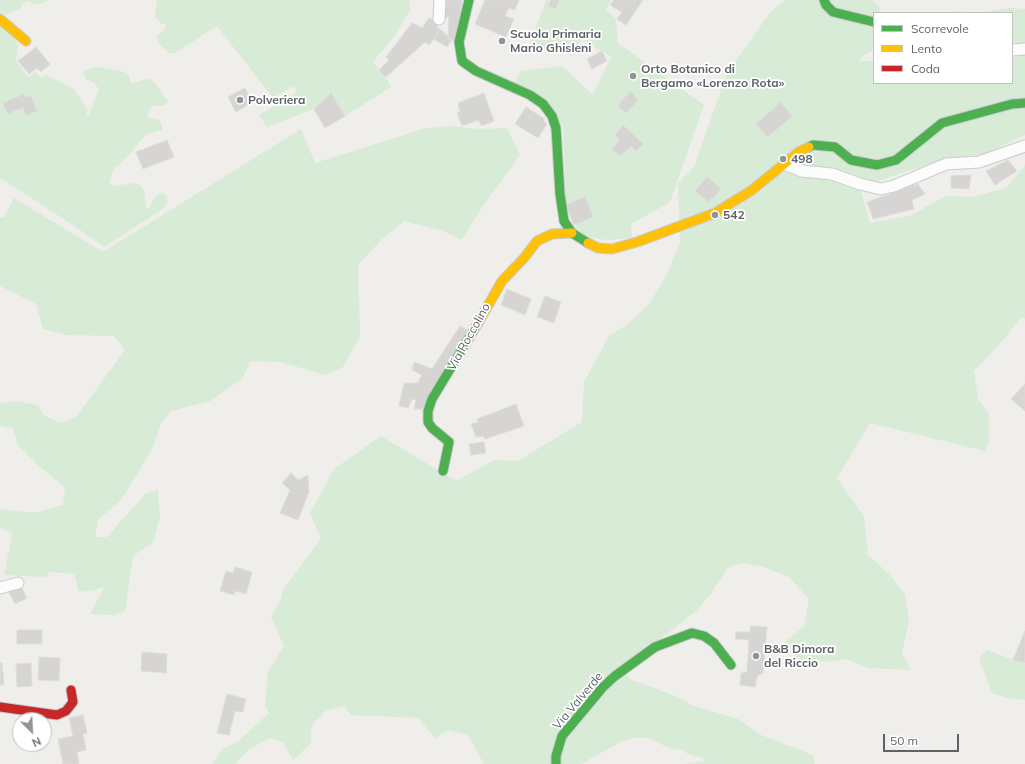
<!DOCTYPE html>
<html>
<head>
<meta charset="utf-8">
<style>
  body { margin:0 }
  #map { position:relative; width:1025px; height:764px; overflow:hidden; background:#efeeea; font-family:Mulish,sans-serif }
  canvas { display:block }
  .legend { position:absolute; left:873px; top:12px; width:140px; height:72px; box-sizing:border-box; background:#fff; border:1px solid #bfc1c3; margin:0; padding:5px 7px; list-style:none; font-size:12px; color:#5f6368 }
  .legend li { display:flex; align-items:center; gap:8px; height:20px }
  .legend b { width:20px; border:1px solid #bfc1c3 }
  .north { position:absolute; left:12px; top:712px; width:40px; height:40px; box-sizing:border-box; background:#fff; border:1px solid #bfc1c3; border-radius:50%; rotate:156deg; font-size:11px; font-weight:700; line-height:16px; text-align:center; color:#5f6368 }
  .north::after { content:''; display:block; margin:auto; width:14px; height:18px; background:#919496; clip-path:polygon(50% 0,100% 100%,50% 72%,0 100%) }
  .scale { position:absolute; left:883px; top:734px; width:76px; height:18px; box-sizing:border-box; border:2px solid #5f6368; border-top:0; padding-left:5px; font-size:12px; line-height:14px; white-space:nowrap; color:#5f6368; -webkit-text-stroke:3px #fff; paint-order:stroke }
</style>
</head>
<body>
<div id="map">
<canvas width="1025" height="764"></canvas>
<ul class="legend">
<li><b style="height:5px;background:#4caf50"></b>Scorrevole</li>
<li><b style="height:5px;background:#ffc107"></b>Lento</li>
<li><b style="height:5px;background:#c62828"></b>Coda</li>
</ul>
<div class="north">N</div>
<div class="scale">50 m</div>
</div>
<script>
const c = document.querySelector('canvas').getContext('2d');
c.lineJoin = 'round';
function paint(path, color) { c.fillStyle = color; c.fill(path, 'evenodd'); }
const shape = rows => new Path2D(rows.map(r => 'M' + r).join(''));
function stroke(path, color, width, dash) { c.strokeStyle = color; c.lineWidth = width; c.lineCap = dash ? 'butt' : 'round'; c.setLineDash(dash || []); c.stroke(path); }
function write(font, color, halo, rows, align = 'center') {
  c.font = font + ' Mulish,sans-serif'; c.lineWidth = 3.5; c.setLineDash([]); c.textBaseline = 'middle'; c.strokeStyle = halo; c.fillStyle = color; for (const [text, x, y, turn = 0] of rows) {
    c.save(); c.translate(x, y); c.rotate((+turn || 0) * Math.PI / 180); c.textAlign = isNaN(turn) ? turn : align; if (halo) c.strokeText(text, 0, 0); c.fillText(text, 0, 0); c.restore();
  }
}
paint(shape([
  [0,0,50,0,37,5,27,1,22,4,21,8,6,15,0,12],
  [157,0,409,0,411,9,393,38,373,62,386,77,391,87,345,116,331,93,314,109,267,127,259,115,297,92,294,86,273,98,217,26,175,53,169,53,160,45,156,37,166,27,166,24,160,23,155,17],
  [546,0,611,0,606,9,616,19,618,43,704,105,670,202,631,224,632,238,607,240,587,237,574,225,566,205,563,126,515,83,520,71,562,66,593,95,611,57,582,39,571,55,530,44],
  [786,0,872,0,880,7,879,13,874,13,874,45,872,51,862,56,859,61,874,61,874,83,1012,83,1012,13,951,13,953,11,977,13,1010,8,1025,9,1025,135,985,154,944,159,860,187,870,223,910,216,945,196,972,197,1006,188,1025,165,1025,319,1021,317,999,345,974,371,978,399,989,414,989,441,985,451,870,423,837,478,864,516,868,555,888,573,905,594,909,621,902,653,911,670,868,668,846,659,826,662,797,658,785,642,804,626,809,599,789,577,763,567,742,563,728,567,710,595,696,611,655,643,625,675,632,680,678,697,691,705,738,719,761,735,813,755,815,764,683,764,708,760,688,754,683,750,669,748,648,738,633,738,623,741,581,764,484,764,468,735,448,730,435,738,418,718,351,715,344,706,327,710,311,726,311,743,293,760,283,742,269,738,248,750,235,764,212,764,222,749,236,743,269,713,265,706,268,672,284,646,271,617,281,599,283,590,321,539,310,513,334,469,381,436,456,481,494,460,518,461,582,422,584,382,596,360,609,336,628,324,649,304,667,275,680,242,678,183,694,167,727,73,772,10],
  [0,24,12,34,18,45,16,61,28,77,35,72,41,78,46,75,74,89,88,110,86,116,89,115,99,89,94,83,86,79,83,73,86,70,98,67,125,72,129,75,131,84,146,79,152,80,168,101,164,106,153,106,147,113,149,118,159,120,162,125,162,130,146,134,131,153,113,170,109,183,114,186,134,183,140,185,144,190,146,208,149,208,154,198,160,193,162,193,167,196,168,202,164,208,104,247,70,223,0,178],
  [454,126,477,129,507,128,520,155,481,209,462,240,443,231,404,221,382,239,358,265,360,336,343,367,325,375,280,362,250,361,243,378,210,401,171,411,161,424,152,449,136,476,120,501,98,520,95,537,107,537,146,493,158,490,160,516,153,542,133,556,125,611,113,615,90,614,104,588,79,592,74,574,50,572,45,577,4,575,12,534,0,527,0,509,33,513,63,505,65,487,42,469,18,445,13,429,0,426,0,404,14,401,38,405,45,416,61,423,76,417,125,350,114,336,65,335,43,329,36,304,0,286,0,217,4,217,14,198,103,252,301,129,315,163,426,128],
  [987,650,1025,664,1025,700,1008,698,992,693,979,658]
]), '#d8ebd6');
const building = shape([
  [443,0,462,0,456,42,448,38,449,17,442,18,443,0],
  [485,0,519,0,515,10,509,8,505,16,514,19,506,37,475,24,485,0],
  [551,0,559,0,556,9,548,6,551,0],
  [614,0,643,0,626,25,617,19,622,12,610,5,614,0],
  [429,18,438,24,437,28,440,29,438,34,429,45,425,42,386,77,379,70,389,60,386,57,412,23,422,28,429,18],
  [440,29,452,40,447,47,434,39,440,29],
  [36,47,50,64,41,72,37,68,29,74,18,61,36,47],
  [602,51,607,61,592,69,587,59,602,51],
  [245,88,253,102,236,112,228,97,245,88],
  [630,91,638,100,626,113,618,106,630,91],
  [331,93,345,116,325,128,314,109,331,93],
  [484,93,494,121,482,126,478,120,462,126,457,113,460,111,458,103,484,93],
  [24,94,26,98,31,96,37,111,26,116,23,107,8,114,3,103,24,94],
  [781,102,792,116,768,137,756,124,781,102],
  [526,107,545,119,543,121,547,124,538,138,515,124,526,107],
  [623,125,643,144,636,151,631,146,620,156,612,149,620,140,615,135,623,125],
  [167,140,174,157,143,169,136,152,167,140],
  [1008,160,1017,171,995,185,986,171,1008,160],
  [971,175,969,189,951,188,951,176,971,175],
  [707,177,721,189,709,202,695,191,707,177],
  [918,184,925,194,912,200,914,209,873,219,867,202,918,184],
  [585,197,593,217,574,225,566,205,585,197],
  [507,289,531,299,525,315,501,305,507,289],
  [545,296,561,302,554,323,537,317,545,296],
  [460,326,468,331,422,409,414,409,416,400,412,399,408,408,399,406,404,383,418,383,422,375,412,370,414,362,432,369,460,326],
  [1025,384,1025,411,1011,399,1025,384],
  [516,404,524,426,485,439,483,436,476,437,471,424,478,422,477,419,516,404],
  [484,442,486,453,471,455,469,444,484,442],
  [291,473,298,480,308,475,309,492,298,520,280,513,290,490,282,483,291,473],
  [235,567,252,572,246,594,235,591,234,595,220,591,226,571,233,573,235,567],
  [21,586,27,598,15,604,9,592,21,586],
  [751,626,767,627,763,673,757,676,755,687,740,685,741,673,747,672,749,640,735,639,736,632,750,632,751,626],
  [17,630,42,630,42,644,17,644,17,630],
  [1025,631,1025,663,1013,660,1025,631],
  [142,652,167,654,166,673,141,671,142,652],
  [39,657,60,658,59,681,38,680,39,657],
  [0,663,2,663,4,685,0,685,0,663],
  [31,663,32,686,17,687,16,664,31,663],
  [227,694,246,699,243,712,235,711,229,735,217,733,227,694],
  [83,715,87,733,83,734,86,750,77,752,79,764,63,764,58,739,73,736,69,718,83,715]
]);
paint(building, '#d6d5d3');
stroke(building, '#deddd9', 1);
const street = shape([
  [439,19,440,0],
  [1012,50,1025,49],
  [784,164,802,171,832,174,860,184,881,189,894,186,946,164,979,162,1025,146],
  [0,588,18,583]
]);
const fast = shape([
  [469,0,459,42,462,61,476,71,530,95,543,104,552,116,556,128,560,194,564,221,572,233,588,243],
  [824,0,826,5,833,12,874,22],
  [809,147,813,145,835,147,851,160,877,165,896,160,942,123,1012,104,1025,103],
  [443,471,449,442,432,428,428,422,428,411,432,399,478,323],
  [556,764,556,756,562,736,603,687,615,676,655,647,692,633,704,636,714,643,731,665]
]);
const slow = shape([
  [0,19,26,41],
  [588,243,598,248,612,249,637,242,715,213,752,190,800,151,809,147],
  [478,323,502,281,524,258,537,241,552,234,572,233]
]);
const jam = shape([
  [0,707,57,715,66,711,73,702,71,690]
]);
stroke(street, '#cbcccc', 13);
stroke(fast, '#cacacb', 11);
stroke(slow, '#cacacb', 11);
stroke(jam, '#cacacb', 11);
stroke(street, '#fdfcfc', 11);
stroke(fast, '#4caf50', 9);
stroke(slow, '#ffc107', 9);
stroke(jam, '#c62828', 9);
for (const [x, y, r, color] of [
  [502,41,4,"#919496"],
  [633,76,4,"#919496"],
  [240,100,4,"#919496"],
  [783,159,4,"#919496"],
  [715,215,4,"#919496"],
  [756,656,4,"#919496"]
]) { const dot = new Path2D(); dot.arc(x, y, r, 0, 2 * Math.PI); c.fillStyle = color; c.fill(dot); stroke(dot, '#fff', 1.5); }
write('bold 12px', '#5f6368', '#fff', [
  ["Scuola Primaria",510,34],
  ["Mario Ghisleni",510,48],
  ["Orto Botanico di",641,69],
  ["Bergamo «Lorenzo Rota»",641,83],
  ["Polveriera",248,100],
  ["498",791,159],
  ["542",723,215],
  ["B&B Dimora",764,649],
  ["del Riccio",764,663]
], 'left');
write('12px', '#5f6368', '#fff', [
  ["Via Roccolino",469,337,-61],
  ["Via Valverde",578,701,-50]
]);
</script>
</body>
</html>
